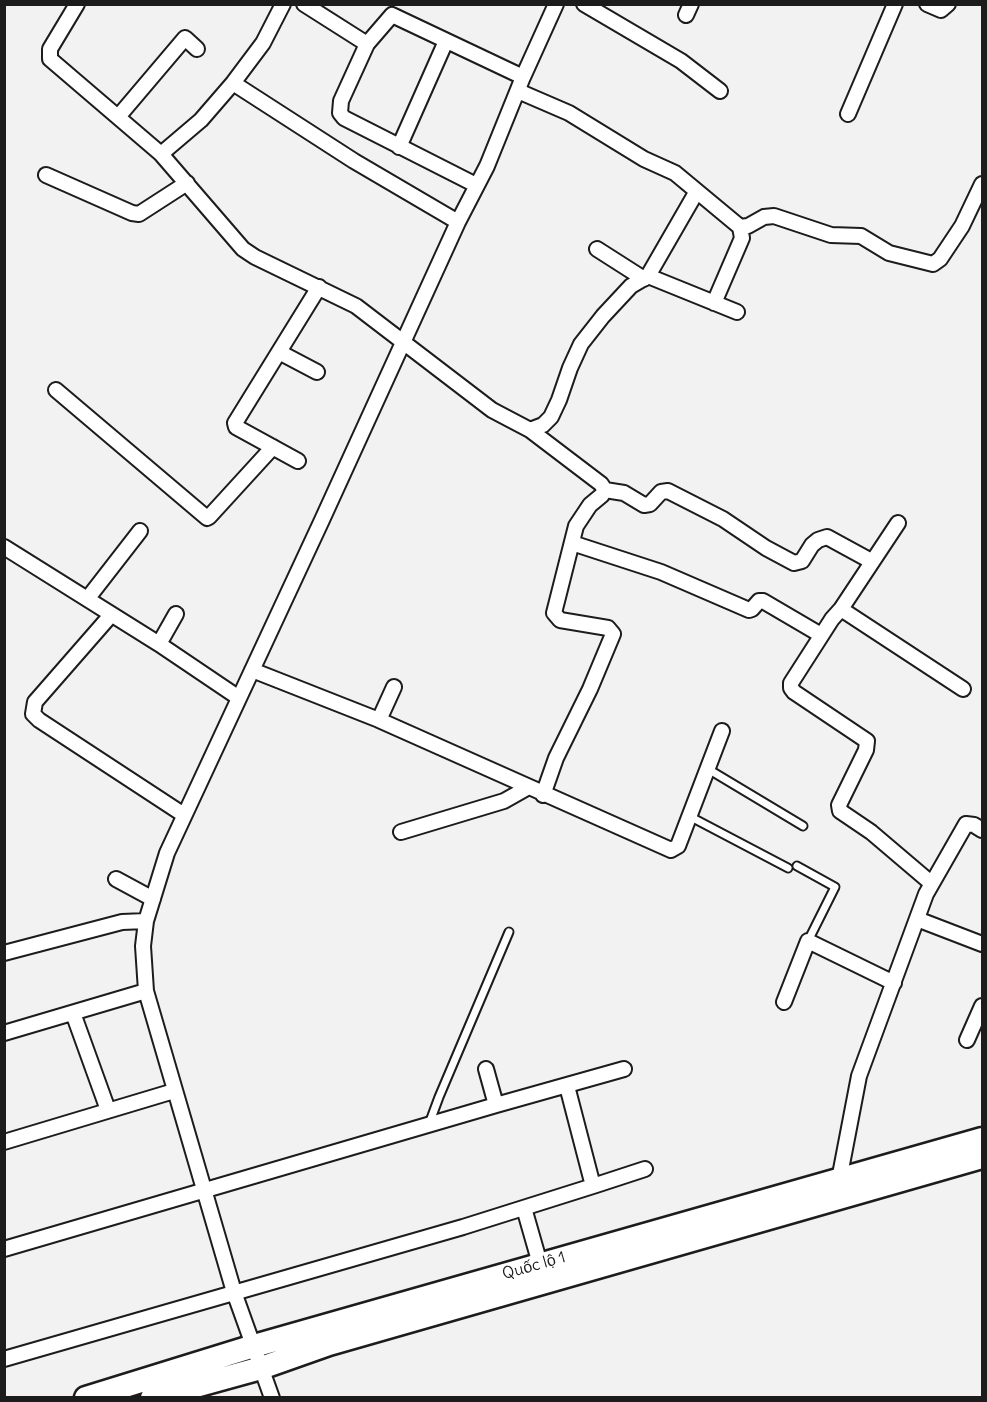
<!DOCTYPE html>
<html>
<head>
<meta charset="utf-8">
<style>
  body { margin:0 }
  #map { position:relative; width:987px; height:1402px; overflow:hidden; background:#f2f2f2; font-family:Delius,sans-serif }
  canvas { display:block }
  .frame { position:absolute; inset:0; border:6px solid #1c1c1c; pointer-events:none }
</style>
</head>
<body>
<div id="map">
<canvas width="987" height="1402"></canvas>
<div class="frame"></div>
</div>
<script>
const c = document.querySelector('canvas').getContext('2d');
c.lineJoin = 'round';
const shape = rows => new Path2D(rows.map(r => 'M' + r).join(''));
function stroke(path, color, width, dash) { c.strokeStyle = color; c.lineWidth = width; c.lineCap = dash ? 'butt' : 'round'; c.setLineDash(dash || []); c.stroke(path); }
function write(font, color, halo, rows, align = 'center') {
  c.font = font + ' Delius,sans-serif'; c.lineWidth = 4.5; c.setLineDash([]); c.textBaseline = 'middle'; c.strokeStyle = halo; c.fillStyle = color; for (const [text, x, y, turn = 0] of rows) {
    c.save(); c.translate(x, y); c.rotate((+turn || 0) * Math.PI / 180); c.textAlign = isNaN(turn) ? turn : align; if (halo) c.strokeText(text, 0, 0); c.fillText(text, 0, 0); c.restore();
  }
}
const service = shape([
  [708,769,803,826],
  [689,816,788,868],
  [797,866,835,887,808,941],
  [429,1124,439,1097,509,932]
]);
const minor = shape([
  [77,4,50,49,50,59,161,154,243,249,255,257,356,306,492,410,530,430,543,425,551,417,559,400,570,368,581,344,603,316,631,286,648,276,697,191],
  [304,4,367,44,341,101,340,113,344,118,476,185],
  [584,4,681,61,720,91],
  [927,4,941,10,948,4],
  [686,15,691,4],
  [367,44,392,15,523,77],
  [233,83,354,161,458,222],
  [518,91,569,113,644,159,675,173,740,227,748,226,764,217,774,216,831,235,861,236,889,253,933,264,940,259,962,226,982,184],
  [848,114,895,4],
  [118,117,185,38,197,49],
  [399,147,446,41],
  [161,154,201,120,233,83,263,43,283,4],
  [46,175,132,213,139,214,187,183],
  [597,249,644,279],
  [648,276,737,312],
  [714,303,742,238,740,227],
  [279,352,317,372],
  [56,390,207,518,209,517,273,447],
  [530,430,601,484,605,490,602,495,590,505,576,526,554,613,560,620,608,628,613,634,590,689,556,758,543,795],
  [298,461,236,427,235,423,319,287],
  [605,490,624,493,644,505,650,504,661,492,668,491,723,519,766,548,794,563,802,561,812,545,818,540,827,537,871,561],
  [572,543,661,572,749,610,752,609,759,601,763,601,821,635],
  [4,547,159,644,239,698],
  [88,598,140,531],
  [841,609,898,523],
  [111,615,35,702,33,714,39,720,184,815],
  [159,644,176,614],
  [252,670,379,720,671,850,678,846,722,731],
  [379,720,394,687],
  [401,832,504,801,527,788],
  [116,879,153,899],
  [931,883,871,832,840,811,839,805,866,750,867,741,794,692,791,688,791,683,832,619,841,609,963,689],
  [917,919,982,944],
  [4,953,122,922,146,921],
  [784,1002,808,941,894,983],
  [73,1013,108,1110],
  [4,1033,146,991],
  [967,1040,982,1006],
  [486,1069,496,1105],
  [4,1142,174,1091],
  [839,1180,859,1076,926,894,966,824,974,825,982,830],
  [593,1186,645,1169],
  [524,1208,540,1264],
  [4,1249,496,1105,624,1069],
  [4,1359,463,1227,593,1186,567,1086],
  [272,1398,234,1292,146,991,143,946,146,921,167,853,322,520,458,222,487,166,523,77,556,4]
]);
const trunk = shape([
  [86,1398,254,1346,982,1139],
  [152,1398,261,1368,329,1344,982,1157]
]);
stroke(service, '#1c1c1c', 11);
stroke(minor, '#1c1c1c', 18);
stroke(trunk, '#1c1c1c', 27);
stroke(service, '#fff', 7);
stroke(minor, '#fff', 14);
stroke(trunk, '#fff', 22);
write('16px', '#1c1c1c', '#fff', [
  ["Quốc lộ 1",534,1266,-16]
]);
</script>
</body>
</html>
